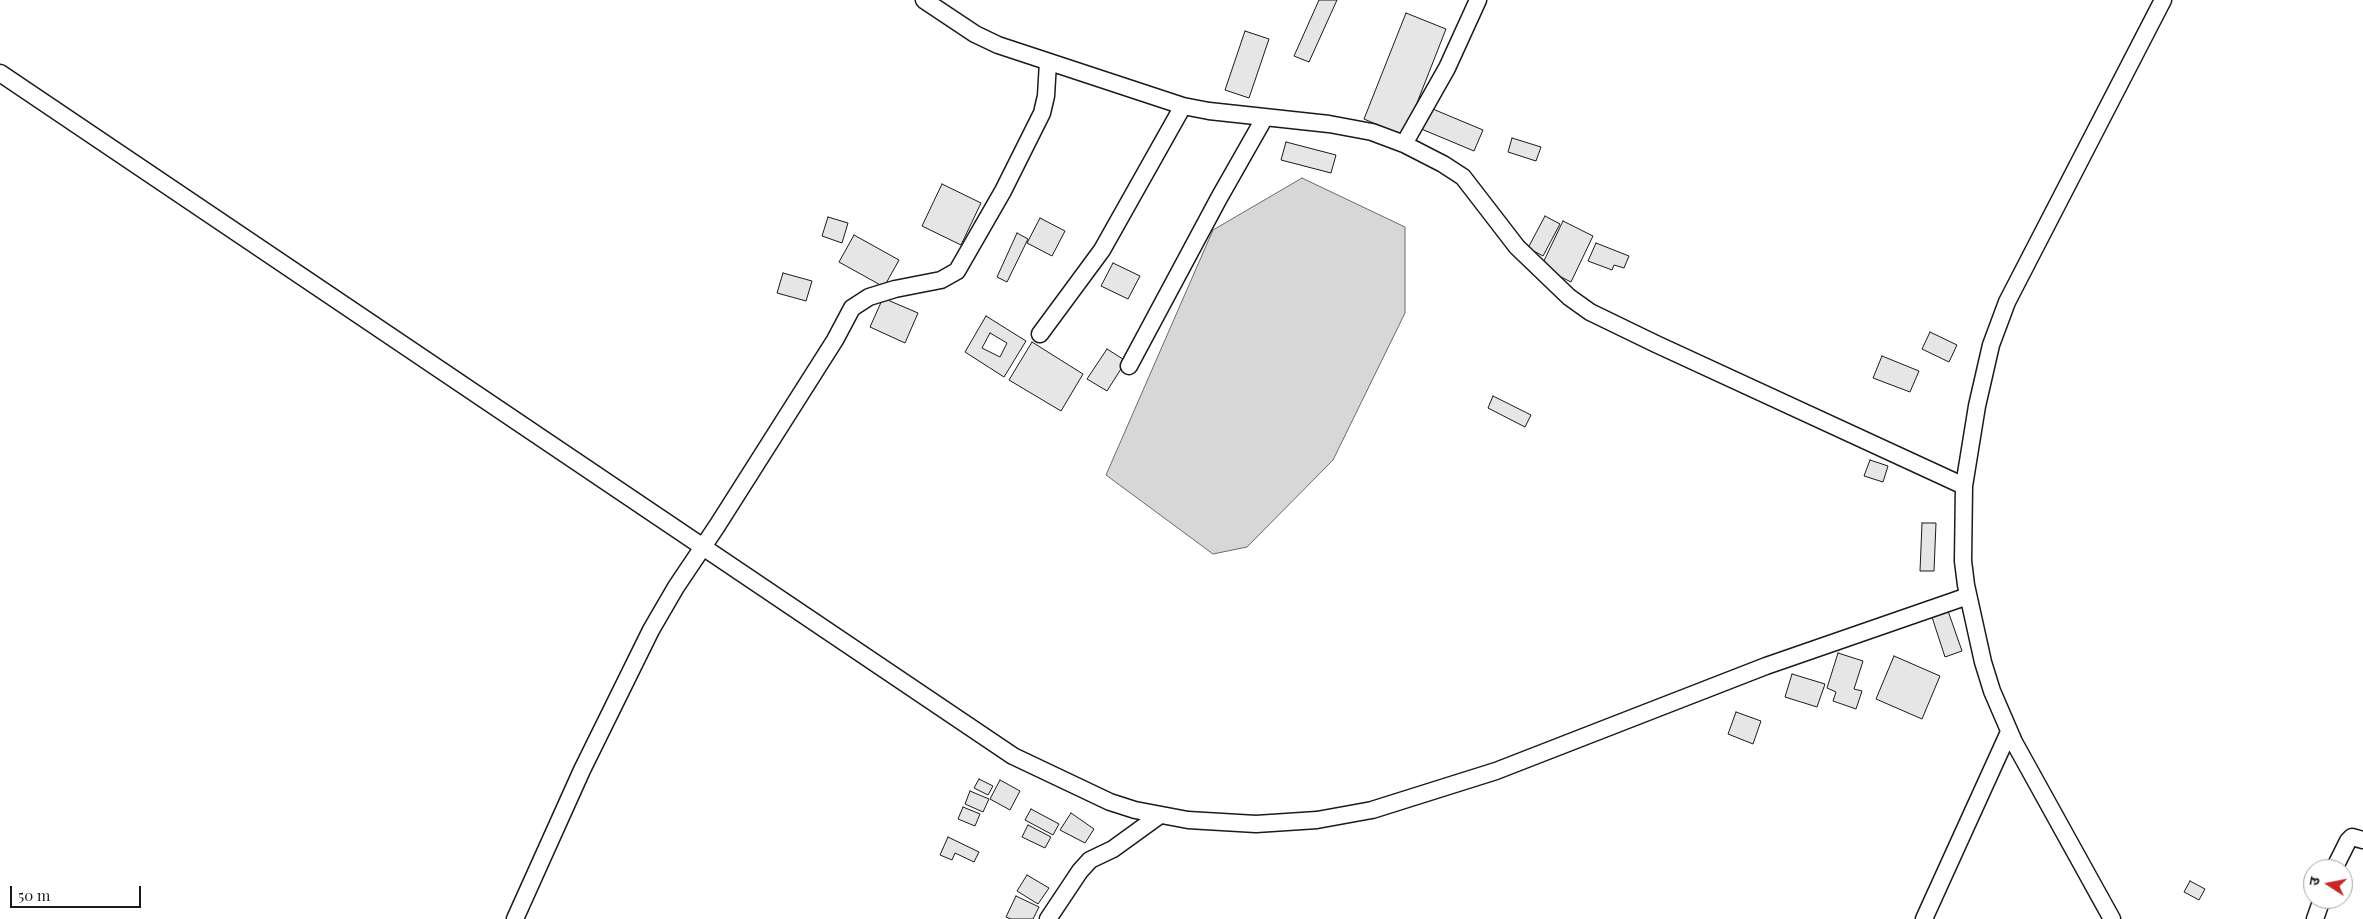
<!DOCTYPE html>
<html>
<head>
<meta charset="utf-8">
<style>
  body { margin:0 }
  #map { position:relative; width:2363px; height:919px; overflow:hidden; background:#fff; font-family:"Playfair Display","Noto Sans Devanagari",serif }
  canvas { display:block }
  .north { position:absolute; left:2303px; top:859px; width:50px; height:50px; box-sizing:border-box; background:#fff; border:1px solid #a3a3a3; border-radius:50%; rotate:281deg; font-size:14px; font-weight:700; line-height:20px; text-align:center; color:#1a1a1a }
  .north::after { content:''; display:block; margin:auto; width:18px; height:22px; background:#c62828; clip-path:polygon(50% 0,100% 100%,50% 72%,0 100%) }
  .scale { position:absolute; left:10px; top:886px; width:131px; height:22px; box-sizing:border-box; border:2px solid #1a1a1a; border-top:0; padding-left:6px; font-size:15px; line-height:18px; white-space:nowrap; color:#1a1a1a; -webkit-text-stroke:4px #fff; paint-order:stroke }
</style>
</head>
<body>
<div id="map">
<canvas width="2363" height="919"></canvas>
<div class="north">उ</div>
<div class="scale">50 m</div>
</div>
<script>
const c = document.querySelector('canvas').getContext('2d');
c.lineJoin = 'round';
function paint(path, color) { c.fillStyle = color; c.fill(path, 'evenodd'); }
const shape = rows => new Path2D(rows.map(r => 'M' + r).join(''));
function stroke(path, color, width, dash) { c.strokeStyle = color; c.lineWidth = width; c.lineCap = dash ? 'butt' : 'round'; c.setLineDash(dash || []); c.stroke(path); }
const water = shape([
  [1302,178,1405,227,1405,313,1333,460,1247,547,1213,554,1106,475,1213,230,1302,178]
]);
paint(water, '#d7d7d7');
stroke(water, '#6a6a6a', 1);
const building = shape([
  [1319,0,1337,0,1309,62,1294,56,1319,0],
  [1406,13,1446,29,1404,136,1364,119,1406,13],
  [1245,31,1269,39,1249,98,1225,90,1245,31],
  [1428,107,1483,130,1474,151,1419,128,1428,107],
  [1512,138,1541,147,1536,161,1508,152,1512,138],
  [1286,142,1336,155,1331,173,1281,160,1286,142],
  [942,184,981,203,961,245,922,226,942,184],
  [1545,216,1560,224,1543,256,1528,248,1545,216],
  [828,217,848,223,842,243,822,236,828,217],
  [1040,218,1065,231,1052,256,1027,243,1040,218],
  [1563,221,1593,236,1571,282,1541,267,1563,221],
  [1017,233,1028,239,1007,282,997,277,1017,233],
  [854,235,899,260,884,287,839,262,854,235],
  [1596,243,1629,256,1624,268,1614,265,1612,270,1588,261,1596,243],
  [1113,263,1140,276,1128,299,1101,286,1113,263],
  [783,273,812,281,806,301,777,293,783,273],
  [883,298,918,313,905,343,870,327,883,298],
  [986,316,1026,341,1004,377,965,352,986,316],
  [990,333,1007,343,1000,357,982,348,990,333],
  [1930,332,1957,345,1949,362,1922,349,1930,332],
  [1032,342,1083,374,1061,411,1009,380,1032,342],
  [1107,349,1126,361,1107,391,1087,379,1107,349],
  [1882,356,1919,371,1910,392,1873,378,1882,356],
  [1493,396,1531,415,1525,427,1488,408,1493,396],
  [1870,460,1888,466,1883,482,1864,476,1870,460],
  [1922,523,1936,523,1934,571,1920,571,1922,523],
  [1947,608,1962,651,1945,657,1931,614,1947,608],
  [1838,653,1863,661,1854,689,1862,691,1856,709,1833,701,1836,692,1827,688,1838,653],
  [1894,656,1940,676,1922,719,1876,699,1894,656],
  [1792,674,1825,684,1817,707,1785,697,1792,674],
  [1736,712,1761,721,1753,744,1728,734,1736,712],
  [979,779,993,786,988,795,974,788,979,779],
  [1000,780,1020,791,1010,810,990,799,1000,780],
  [970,791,989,799,983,812,965,804,970,791],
  [963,807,980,814,975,826,958,819,963,807],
  [1031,809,1059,824,1053,835,1025,820,1031,809],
  [1071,813,1094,829,1085,843,1060,830,1071,813],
  [1028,825,1051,837,1045,848,1022,837,1028,825],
  [948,837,979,852,974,862,955,853,952,860,940,855,948,837],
  [1027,875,1049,888,1038,904,1017,891,1027,875],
  [2190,881,2205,889,2199,900,2184,892,2190,881],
  [1016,896,1039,907,1033,919,1011,919,1006,917,1016,896]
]);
paint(building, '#e6e6e6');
stroke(building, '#1a1a1a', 1);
const minor = shape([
  [924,0,975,34,998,45,1183,106,1209,111,1329,124,1372,132,1404,144,1443,164,1463,177,1517,247,1569,297,1590,312,1656,344,1964,486],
  [0,73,1013,756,1110,802,1135,810,1188,820,1256,824,1317,820,1372,810,1496,771,1766,666,1968,596],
  [1404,144,1447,68,1478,0],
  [1040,334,1102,250,1183,106],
  [1129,366,1219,198,1265,117],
  [2334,869,2348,841,2352,837,2363,840],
  [515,919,582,770,651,630,676,587,717,526,835,340,852,308,869,297,895,289,941,280,957,271,1003,191,1042,113,1046,96,1048,62],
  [1048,919,1080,871,1090,860,1113,849,1160,815],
  [1924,919,2009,732],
  [2112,919,2014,742,1992,691,1983,662,1966,585,1963,561,1964,486,1977,406,1991,345,2007,302,2163,0],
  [2315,919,2322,899]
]);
stroke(minor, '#1a1a1a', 19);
stroke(minor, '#fff', 16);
</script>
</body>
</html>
